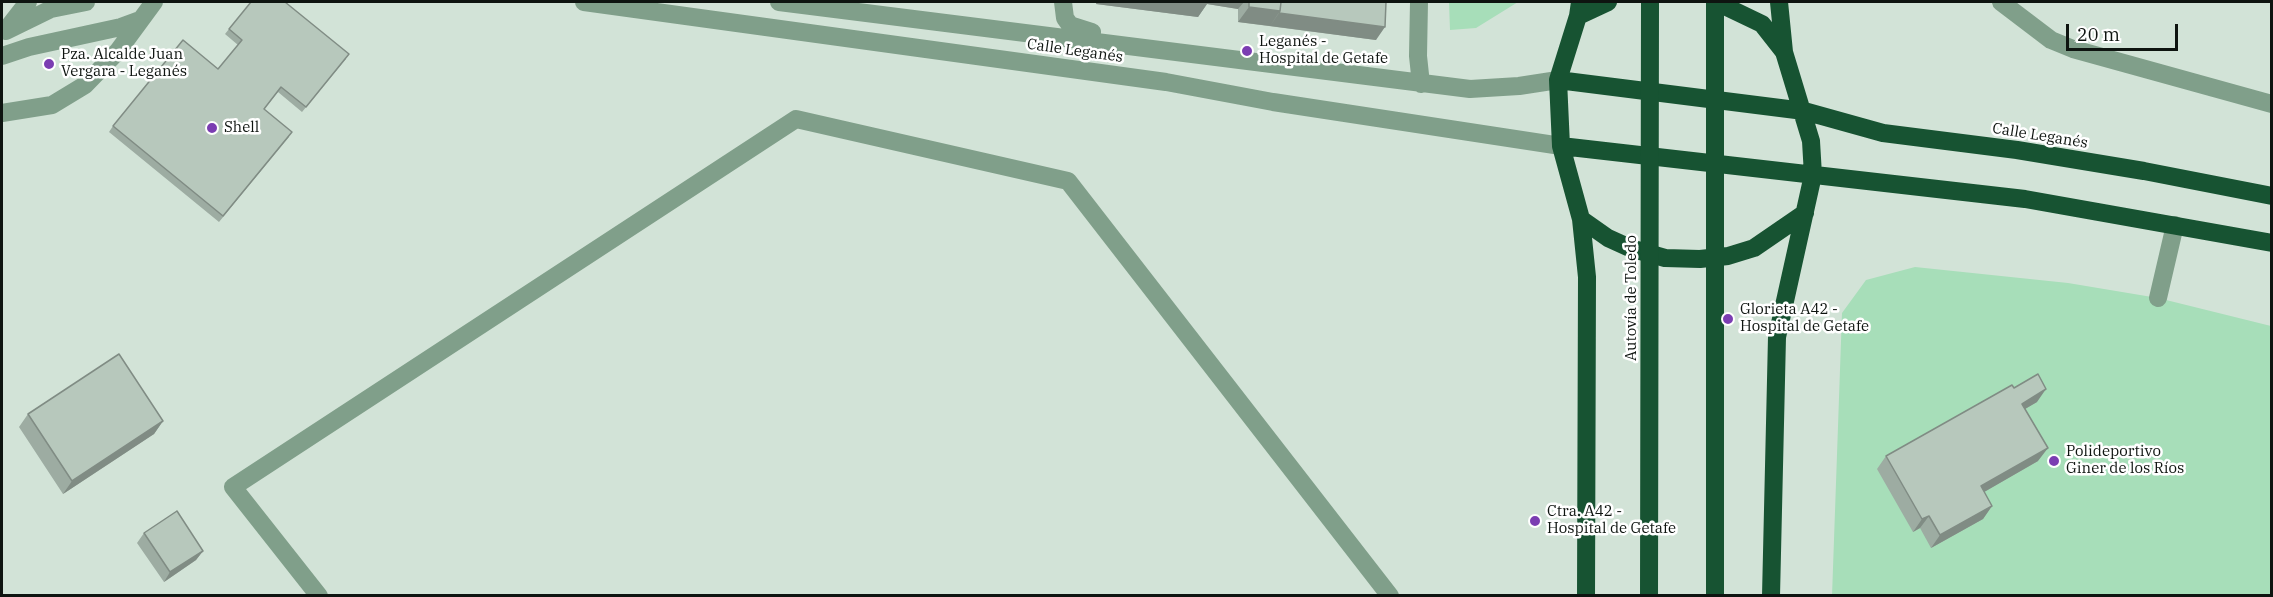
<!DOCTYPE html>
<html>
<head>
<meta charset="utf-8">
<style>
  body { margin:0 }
  #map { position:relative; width:2273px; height:597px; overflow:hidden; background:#d2e3d7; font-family:"IBM Plex Serif",serif }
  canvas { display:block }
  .frame { position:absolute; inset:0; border:3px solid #0e1410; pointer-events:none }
  .scale { position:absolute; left:2066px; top:24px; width:112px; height:27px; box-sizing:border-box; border:3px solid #0e1410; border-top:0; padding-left:8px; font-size:18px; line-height:21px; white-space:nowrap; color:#0e1410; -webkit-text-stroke:4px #fff; paint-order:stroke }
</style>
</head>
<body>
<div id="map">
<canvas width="2273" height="597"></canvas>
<div class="frame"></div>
<div class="scale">20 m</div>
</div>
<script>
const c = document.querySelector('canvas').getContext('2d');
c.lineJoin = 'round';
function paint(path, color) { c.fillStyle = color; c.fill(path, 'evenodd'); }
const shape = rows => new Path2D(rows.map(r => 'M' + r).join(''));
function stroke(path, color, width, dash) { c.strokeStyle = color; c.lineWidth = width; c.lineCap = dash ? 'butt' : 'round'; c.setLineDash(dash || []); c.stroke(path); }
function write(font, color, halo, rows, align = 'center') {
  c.font = font + ' "IBM Plex Serif",serif'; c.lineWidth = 5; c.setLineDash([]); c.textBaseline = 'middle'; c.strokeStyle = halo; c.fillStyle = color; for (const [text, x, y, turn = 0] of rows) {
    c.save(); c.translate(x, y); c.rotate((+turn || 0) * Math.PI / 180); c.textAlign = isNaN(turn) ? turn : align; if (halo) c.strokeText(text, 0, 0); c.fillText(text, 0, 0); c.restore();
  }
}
paint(shape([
  [1449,2,1518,2,1476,28,1450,30],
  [1915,267,2068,283,2158,298,2271,326,2271,595,1832,596,1842,313,1866,280]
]), '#a7deb9');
stroke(shape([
  [584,2,1166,82,1273,102,1561,146],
  [779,2,1470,89,1519,86,1558,80],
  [1063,2,1065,18,1070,25,1092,32],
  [1419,2,1418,56,1421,84],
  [2001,2,2051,40,2073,49,2272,104],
  [10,25,28,2],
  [6,31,51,9,86,2],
  [2,56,29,47,121,27,140,20],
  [2,113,52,105,85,85,118,51,154,2],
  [2158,298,2175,225],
  [319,596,233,487,796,119,1068,181,1390,596]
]), '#809f8a', 18);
stroke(shape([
  [1580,2,1578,16,1558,80,1561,146,1581,219,1587,277,1586,596],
  [1716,2,1762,24,1784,52,1811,141,1813,175,1777,337,1771,596],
  [1779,2,1784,52],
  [1578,16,1608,2],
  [1558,80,1804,111,1883,133,2017,150,2144,171,2272,196],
  [1561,146,2025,199,2272,243],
  [1581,219,1608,238,1630,248,1665,258,1700,259,1728,256,1754,248,1805,213]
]), '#175332', 18);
stroke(shape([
  [1649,596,1650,2],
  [1715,596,1715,2]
]), '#175332', 18);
paint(shape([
  [1096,2,1386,2,1376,40,1238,22,1238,9,1207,4,1198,17,1096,4],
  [229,29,346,59,302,112,278,92,264,109,289,137,219,222,109,132,113,126,218,69,238,45,225,34],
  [2014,388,2037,402,2025,409,2038,461,1984,492,1992,506,1983,519,1931,548,1920,528,1913,532,1877,469,1886,456],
  [28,414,163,421,154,434,63,494,19,427],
  [144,533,203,551,196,560,164,582,137,543]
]), '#9daca2');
paint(shape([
  [1097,2,1244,2,1238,9,1207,4,1198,17,1096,4],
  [1249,7,1280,11,1270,26,1238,22],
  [1279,13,1385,27,1376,40,1270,26],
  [2046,389,2037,402,2013,416,2022,404],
  [163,421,154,434,63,494,72,481],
  [2048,448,2038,461,1972,499,1981,486],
  [1992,506,1983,519,1931,548,1940,535],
  [1929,516,1920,528,1913,532,1922,519],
  [203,551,196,560,164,582,170,572]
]), '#808c84');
const building = shape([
  [251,2,285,2,349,54,306,107,281,87,264,109,292,132,223,216,113,126,183,40,218,69,242,40,229,29,251,2],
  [1249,2,1281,2,1280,11,1249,7,1249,2],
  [1281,2,1386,2,1385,27,1279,13,1280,11,1281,2],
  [119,354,163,421,72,481,28,414,119,354],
  [2038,374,2046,389,2022,404,2048,448,1981,486,1992,506,1940,535,1929,516,1922,519,1886,456,2012,385,2014,388,2038,374],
  [177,511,203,551,170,572,144,533,177,511]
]);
paint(building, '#b7c8bc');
stroke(building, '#808c84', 1.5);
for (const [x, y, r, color] of [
  [1247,51,6,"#7b3db2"],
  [49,64,6,"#7b3db2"],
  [212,128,6,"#7b3db2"],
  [1728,319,6,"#7b3db2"],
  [2054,461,6,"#7b3db2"],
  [1535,521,6,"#7b3db2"]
]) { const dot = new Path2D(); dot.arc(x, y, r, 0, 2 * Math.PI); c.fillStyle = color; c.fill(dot); stroke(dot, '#fff', 2); }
write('15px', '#0e1410', '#fff', [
  ["Leganés -",1259,42],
  ["Hospital de Getafe",1259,59],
  ["Pza. Alcalde Juan",61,55],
  ["Vergara - Leganés",61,72],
  ["Shell",224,128],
  ["Glorieta A42 -",1740,310],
  ["Hospital de Getafe",1740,327],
  ["Polideportivo",2066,452],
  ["Giner de los Ríos",2066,469],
  ["Ctra. A42 -",1547,512],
  ["Hospital de Getafe",1547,529]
], 'left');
write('15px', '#0e1410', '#fff', [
  ["Calle Leganés",1075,51,8],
  ["Calle Leganés",2040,136,9],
  ["Autovía de Toledo",1632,298,-90]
]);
</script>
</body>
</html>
